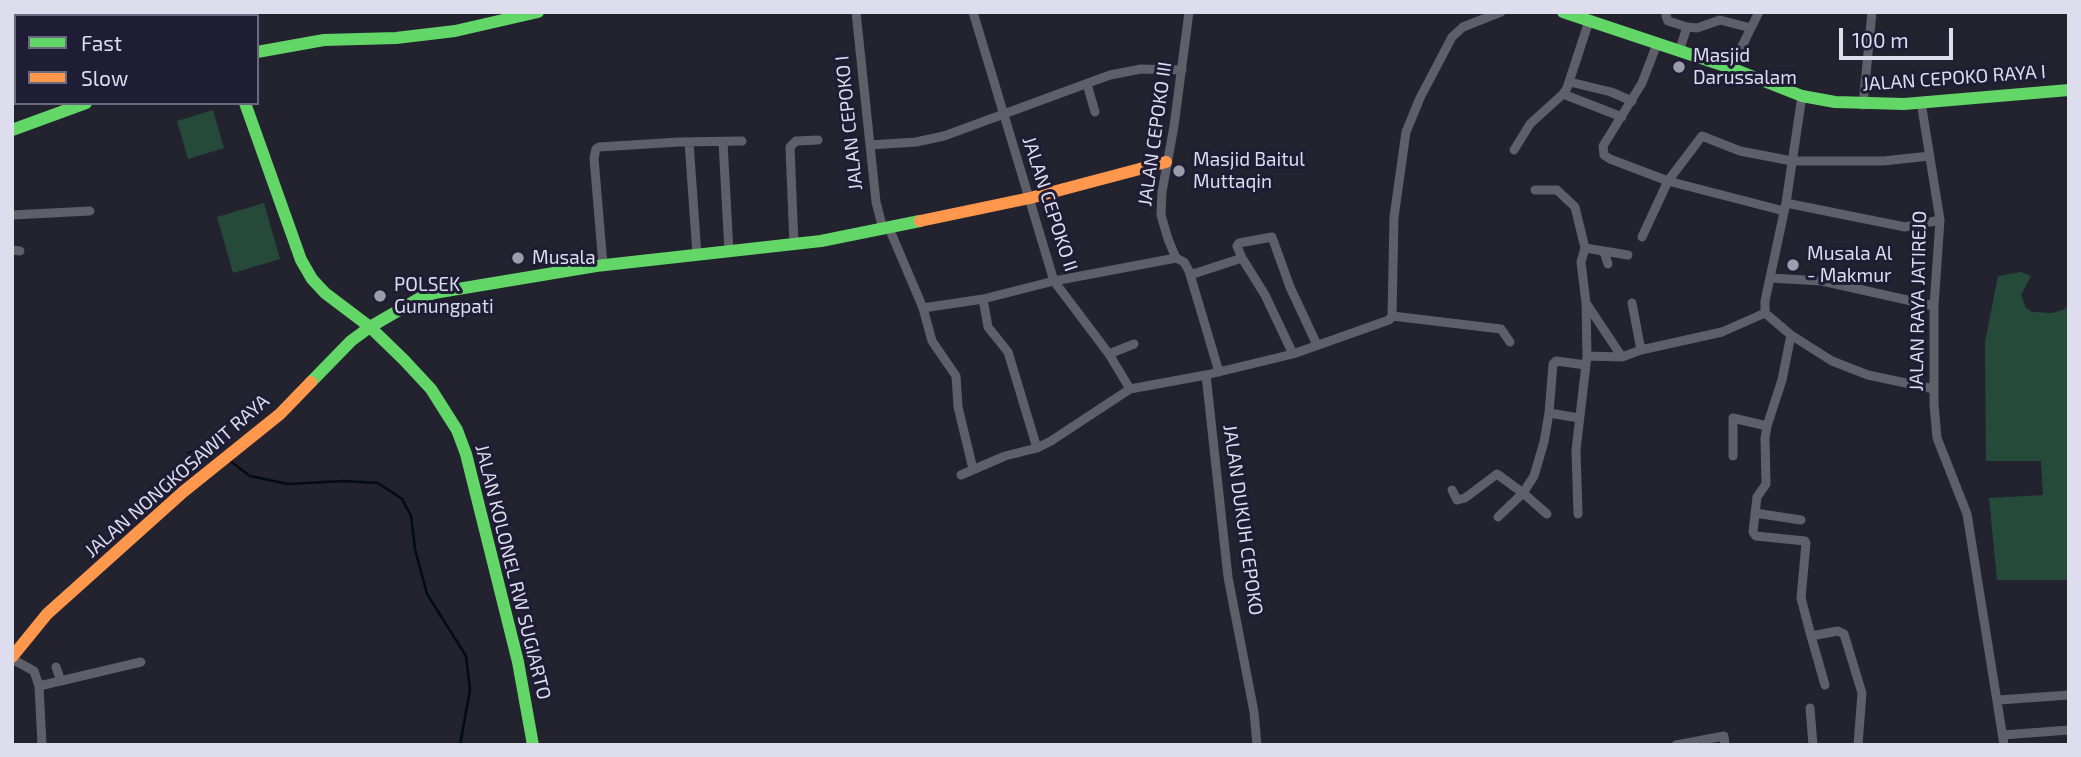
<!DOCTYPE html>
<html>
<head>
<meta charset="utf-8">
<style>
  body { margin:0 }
  #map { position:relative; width:2081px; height:757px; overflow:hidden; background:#23222f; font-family:"Exo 2",sans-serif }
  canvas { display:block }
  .frame { position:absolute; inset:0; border:14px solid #dde; pointer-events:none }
  .legend { position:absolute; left:14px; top:14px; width:245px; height:91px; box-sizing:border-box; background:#1f1c35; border:2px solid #6b697f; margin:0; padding:9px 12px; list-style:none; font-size:21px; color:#dde }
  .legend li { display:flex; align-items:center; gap:14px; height:35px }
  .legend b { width:35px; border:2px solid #6b697f }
  .scale { position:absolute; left:1839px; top:28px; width:114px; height:32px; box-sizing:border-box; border:4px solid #dde; border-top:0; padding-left:9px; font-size:21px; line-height:24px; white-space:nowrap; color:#dde; -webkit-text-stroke:5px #1f1c35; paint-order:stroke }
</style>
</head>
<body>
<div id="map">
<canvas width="2081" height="757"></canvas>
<div class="frame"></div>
<ul class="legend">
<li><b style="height:9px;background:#63d668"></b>Fast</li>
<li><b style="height:9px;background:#ff974d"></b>Slow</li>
</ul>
<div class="scale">100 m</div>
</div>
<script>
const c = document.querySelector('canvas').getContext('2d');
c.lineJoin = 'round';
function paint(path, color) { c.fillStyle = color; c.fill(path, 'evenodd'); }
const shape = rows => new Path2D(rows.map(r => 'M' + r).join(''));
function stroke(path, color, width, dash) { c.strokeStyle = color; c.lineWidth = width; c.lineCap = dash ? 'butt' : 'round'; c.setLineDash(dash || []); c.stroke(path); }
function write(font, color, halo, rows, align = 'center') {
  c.font = font + ' "Exo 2",sans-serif'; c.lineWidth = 6; c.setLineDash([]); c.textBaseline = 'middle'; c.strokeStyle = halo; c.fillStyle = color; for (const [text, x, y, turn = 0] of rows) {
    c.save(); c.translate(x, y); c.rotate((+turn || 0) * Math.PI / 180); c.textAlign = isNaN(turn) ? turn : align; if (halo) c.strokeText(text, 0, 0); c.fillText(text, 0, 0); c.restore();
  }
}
paint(shape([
  [213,110,224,148,188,159,177,121],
  [264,203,280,259,233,273,217,217],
  [2021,272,2031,276,2021,295,2026,308,2032,312,2052,313,2065,309,2069,304,2069,580,1997,580,1989,498,2043,495,2041,461,1986,461,1985,342,1998,276]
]), '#264a3a');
stroke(shape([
  [188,453,212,447],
  [230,461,250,476,288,484,343,481,378,483,402,499,411,516,415,549,427,594,466,656,470,690,460,745]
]), '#040c0f', 2.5);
stroke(shape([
  [856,12,876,202,883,229],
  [973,12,1054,281,1109,354,1130,389],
  [1667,12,1666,16,1668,21,1687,27,1697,28,1720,20,1751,28],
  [1657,44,1642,83,1603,146,1604,155,1610,159,1668,181,1784,211],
  [1679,52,1687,27],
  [1731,68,1759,12],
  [1570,82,1611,92,1632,101],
  [1087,84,1095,112],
  [1563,94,1622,117],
  [1802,96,1786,203,1765,301,1765,313,1791,335,1832,361,1868,375,1934,389],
  [1921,102,1940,220,1934,306,1934,404,1937,438,1967,514,2004,745],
  [1863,105,1872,12],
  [689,142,697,255],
  [723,142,729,252],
  [870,145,916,142,944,136,1110,75,1141,69,1182,70],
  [1514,150,1530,124,1563,94,1567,88,1589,21],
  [1535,190,1557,190,1575,207,1585,248,1581,262,1586,303],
  [1786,203,1905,227,1940,220],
  [12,215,90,211],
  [889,228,923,308,932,341,956,376,958,407,973,469],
  [1642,237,1668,181,1702,136,1740,151,1792,161,1883,161,1930,156],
  [794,245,790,147,796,141,818,140],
  [1585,248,1628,255],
  [12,250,20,251],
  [1604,252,1608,264],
  [1176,258,1168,239,1161,215,1162,192,1174,126,1189,12],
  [1176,258,1184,262,1189,271,1219,372],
  [603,265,594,158,596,149,599,147,679,142,742,141],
  [1190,275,1242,258],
  [1770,278,1822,281,1934,306],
  [983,299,988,327,1008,352,1037,448],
  [1632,303,1641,350,1722,332,1765,313],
  [923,308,983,299,1054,281,1176,258],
  [1392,316,1501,329,1510,342],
  [1109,354,1134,344],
  [1293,354,1265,295,1242,258,1237,246,1239,243,1272,237,1290,287,1317,345],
  [1587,356,1622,357],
  [1206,375,1228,577,1254,712,1257,745],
  [1549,413,1553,364,1556,361,1586,365],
  [1767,426,1765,438,1766,484,1757,497,1753,532,1756,536,1805,541,1806,543,1801,598,1811,636],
  [1733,456,1733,418,1767,426,1782,380,1791,335],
  [961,475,1005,456,1037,448,1051,441,1130,389,1206,375,1293,354,1389,320,1392,316,1394,217,1406,132,1420,98,1452,37,1463,27,1501,12],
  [1452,490,1457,500,1465,498,1497,474,1523,493,1547,514],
  [1755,513,1801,520],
  [1578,514,1576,450,1587,356,1586,303,1622,357,1641,350],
  [1498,517,1523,493,1534,476,1544,442,1549,413,1579,418],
  [12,659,34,671,39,686],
  [56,667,61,681],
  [1825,685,1811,636,1838,631,1844,634,1862,693,1858,745],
  [1999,700,2069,695],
  [1810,708,1813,745],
  [2003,735,2069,730],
  [42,745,39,686,141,662],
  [1676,745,1724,736,1725,745]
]), '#5f5f6a', 9);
stroke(shape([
  [1563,12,1731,68,1802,96,1835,102,1904,104,2069,90],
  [257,52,324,40,396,38,455,31,538,12],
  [245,103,301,260,312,279,325,293,370,327,404,360,431,389,457,430,466,454,518,662,533,745],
  [12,130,86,103],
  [311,382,351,341,370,327,420,298,434,293,596,266,821,241,920,221]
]), '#63d668', 12);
stroke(shape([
  [920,221,1030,198,1166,162],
  [12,657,47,614,183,492,280,414,311,382]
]), '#ff974d', 12);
stroke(shape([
  [212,12,213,16]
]), '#b3261e', 12);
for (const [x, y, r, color] of [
  [1679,67,7,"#9c9cab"],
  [1179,171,7,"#9c9cab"],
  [518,258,7,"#9c9cab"],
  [1793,265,7,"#9c9cab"],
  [380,296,7,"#9c9cab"]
]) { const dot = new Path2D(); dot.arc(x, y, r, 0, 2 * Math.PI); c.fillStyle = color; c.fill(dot); stroke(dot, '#1f1c35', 2.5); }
write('19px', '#dde', '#1f1c35', [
  ["Masjid",1693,56],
  ["Darussalam",1693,78],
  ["Masjid Baitul",1193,160],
  ["Muttaqin",1193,182],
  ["Musala Al",1807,254],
  ["- Makmur",1807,276],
  ["Musala",532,258],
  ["POLSEK",394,285],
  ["Gunungpati",394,307]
], 'left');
write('19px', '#dde', '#1f1c35', [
  ["JALAN CEPOKO RAYA I",1954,78,-4],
  ["JALAN CEPOKO I",849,123,-96],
  ["JALAN CEPOKO III",1155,134,-82],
  ["JALAN CEPOKO II",1050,204,72],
  ["JALAN RAYA JATIREJO",1918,301,-89],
  ["JALAN NONGKOSAWIT RAYA",177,476,-41],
  ["JALAN DUKUH CEPOKO",1243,520,82],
  ["JALAN KOLONEL RW SUGIARTO",513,572,76]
]);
</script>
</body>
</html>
